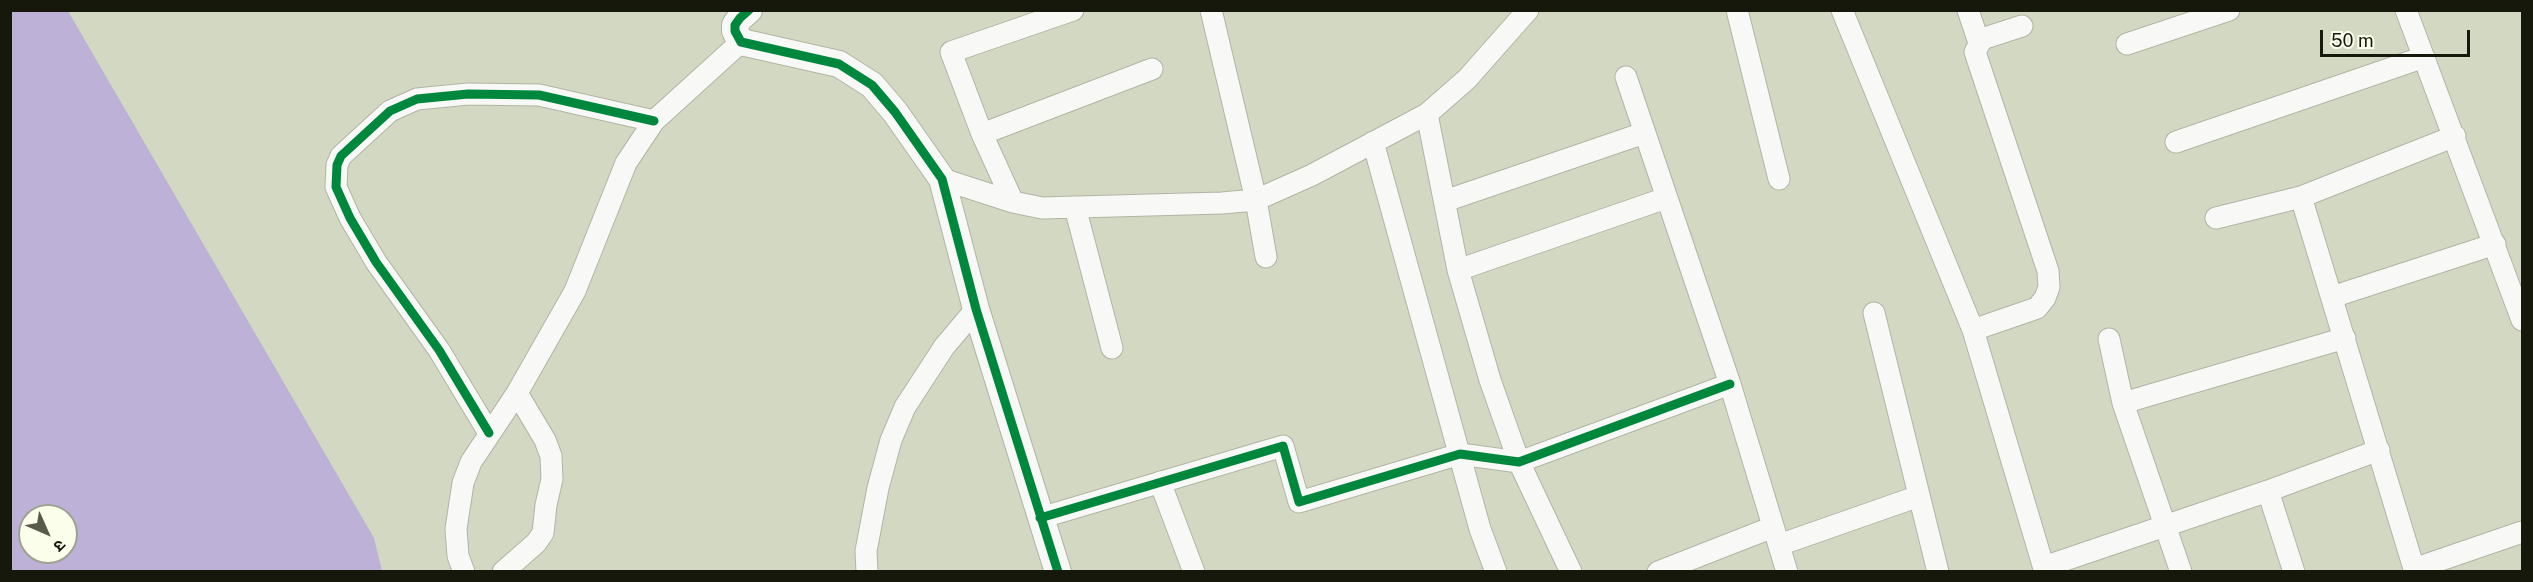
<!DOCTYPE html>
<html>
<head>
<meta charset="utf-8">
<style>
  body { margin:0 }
  #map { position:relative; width:2533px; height:582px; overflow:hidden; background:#d3d8c2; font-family:"Public Sans","Noto Sans Devanagari",sans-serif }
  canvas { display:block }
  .frame { position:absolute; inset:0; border:12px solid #15180a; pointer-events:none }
  .north { position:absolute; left:18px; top:504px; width:60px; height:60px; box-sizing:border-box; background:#fafeeb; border:2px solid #9ea291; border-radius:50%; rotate:135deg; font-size:16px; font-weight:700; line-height:24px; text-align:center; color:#15180a }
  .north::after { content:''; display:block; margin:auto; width:21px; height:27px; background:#585b4a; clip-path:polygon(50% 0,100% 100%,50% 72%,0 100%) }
  .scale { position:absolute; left:2320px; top:30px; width:150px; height:27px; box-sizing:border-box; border:3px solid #15180a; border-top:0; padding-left:8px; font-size:18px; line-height:21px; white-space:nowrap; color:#15180a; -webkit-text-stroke:4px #fafeeb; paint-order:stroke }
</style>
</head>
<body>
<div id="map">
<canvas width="2533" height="582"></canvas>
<div class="frame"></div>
<div class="north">उ</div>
<div class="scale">50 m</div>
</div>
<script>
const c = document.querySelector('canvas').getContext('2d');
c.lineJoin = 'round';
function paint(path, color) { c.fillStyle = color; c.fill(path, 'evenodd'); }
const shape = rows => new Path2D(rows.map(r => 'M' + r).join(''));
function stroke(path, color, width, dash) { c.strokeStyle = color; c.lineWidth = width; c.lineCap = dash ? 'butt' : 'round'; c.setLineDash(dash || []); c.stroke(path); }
paint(shape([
  [10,11,68,11,374,538,382,571,11,571],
  [30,516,66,516,66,552,30,552]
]), '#beb1d7');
const minor = shape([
  [1211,10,1256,200,1266,257],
  [1737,10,1779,179],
  [1842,10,1973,330,2045,572],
  [1968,10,1979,43],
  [2406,10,2522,320],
  [2127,44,2229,10],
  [1626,77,1730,384,1787,572],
  [1427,114,1458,270,1490,380,1519,462,1571,572],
  [982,134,1152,69],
  [1373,142,1480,529,1496,572],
  [2176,142,2424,57],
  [942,179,1013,202,1042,208,1222,203,1256,200,1312,175,1427,114,1467,79,1528,10],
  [2301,197,2415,572],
  [1445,201,1644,133],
  [1013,202,982,134,951,52,1073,10],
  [1075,207,1112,348],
  [2216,218,2301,197,2455,136],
  [1458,270,1666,198],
  [2332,297,2495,244],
  [1874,313,1938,572],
  [1973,330,2037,308,2045,298,2049,287,2048,271,1975,52,1982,39,2022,26],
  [2109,339,2123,403,2181,572],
  [2123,403,2345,338],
  [489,433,439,350,376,262,350,218,336,187,337,165,341,156,390,111,417,99,468,94,539,95,654,121],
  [1160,482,1194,572],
  [2268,491,2294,572],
  [1040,518,1283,446,1299,502,1460,454,1519,462,1730,384],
  [1779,545,1919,496],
  [2044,567,2268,491,2379,450],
  [2414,569,2522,532],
  [464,572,458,556,456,529,463,483,471,462,517,393,575,291,626,163,654,121,741,42],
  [503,572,536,543,543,533,546,505,552,479,551,456,545,440,517,393],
  [867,572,866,551,878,488,891,440,905,407,944,347,976,309],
  [1658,572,1773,527]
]);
const tertiary = shape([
  [749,10,740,18,735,25,735,31,741,42,839,64,872,85,895,112,942,179,976,309,1058,572]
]);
stroke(minor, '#b1b5a4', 23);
stroke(tertiary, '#b1b5a4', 28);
stroke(minor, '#f8f9f6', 21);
stroke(tertiary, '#f8f9f6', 26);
stroke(shape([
  [749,10,740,18,735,25,735,31,741,42,839,64,872,85,895,112,942,179,976,309,1058,572],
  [489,433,439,350,376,262,350,218,336,187,337,165,341,156,390,111,417,99,468,94,539,95,654,121],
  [1040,518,1283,446,1299,502,1460,454,1519,462,1730,384]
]), '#00873e', 9);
</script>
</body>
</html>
